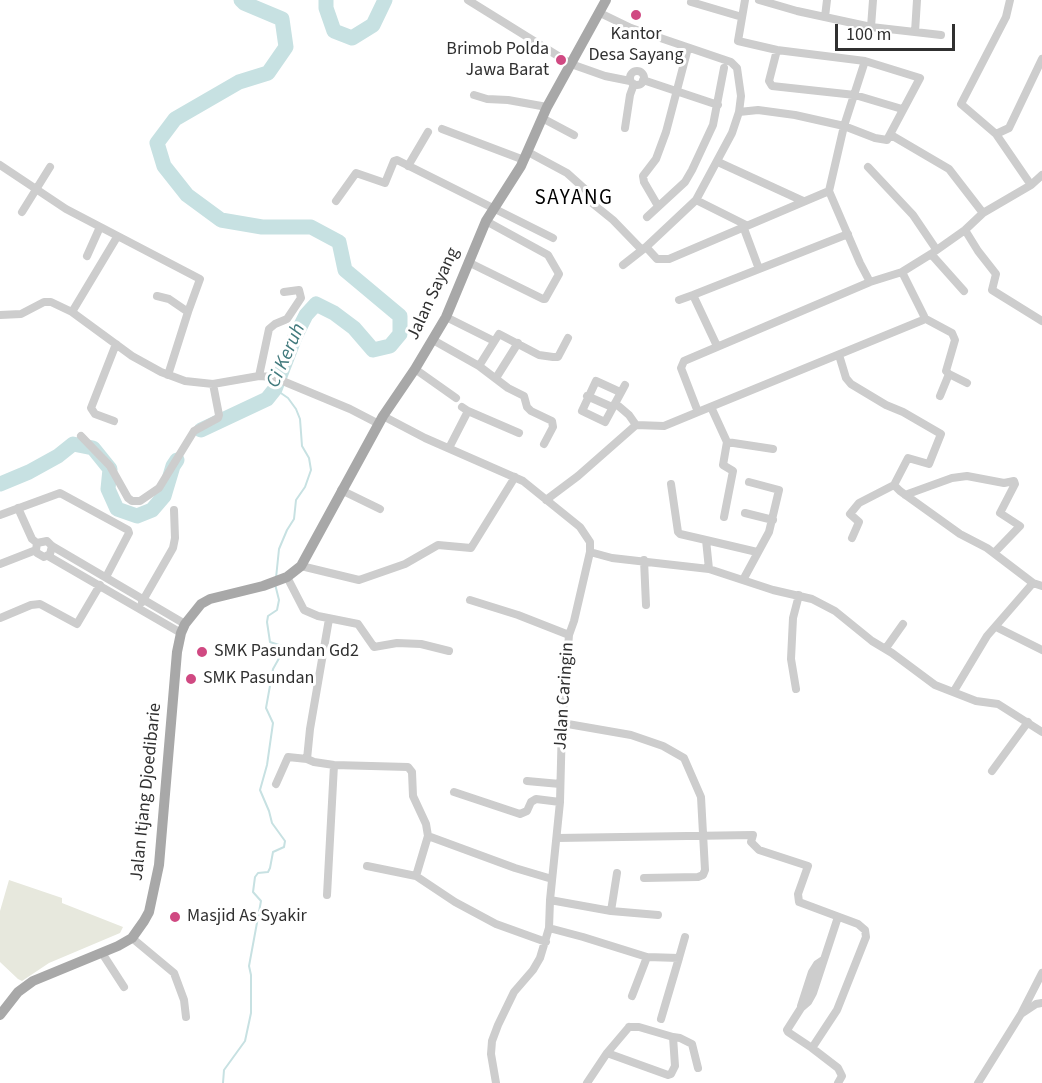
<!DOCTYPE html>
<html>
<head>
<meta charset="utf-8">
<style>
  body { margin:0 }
  #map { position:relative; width:1042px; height:1083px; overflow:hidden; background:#fff; font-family:"Source Sans 3",sans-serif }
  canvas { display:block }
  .scale { position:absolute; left:835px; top:24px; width:120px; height:27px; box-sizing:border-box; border:3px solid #303030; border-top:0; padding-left:8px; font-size:18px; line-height:21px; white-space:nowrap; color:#303030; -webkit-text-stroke:4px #fff; paint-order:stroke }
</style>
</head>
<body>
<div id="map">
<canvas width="1042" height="1083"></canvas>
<div class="scale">100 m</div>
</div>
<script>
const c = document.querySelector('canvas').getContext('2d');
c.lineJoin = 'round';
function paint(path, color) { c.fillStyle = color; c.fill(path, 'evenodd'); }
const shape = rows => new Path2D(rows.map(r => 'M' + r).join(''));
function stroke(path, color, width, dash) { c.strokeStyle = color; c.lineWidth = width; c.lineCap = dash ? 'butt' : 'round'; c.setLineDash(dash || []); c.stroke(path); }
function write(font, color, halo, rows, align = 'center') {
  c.font = font + ' "Source Sans 3",sans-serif'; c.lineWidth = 6; c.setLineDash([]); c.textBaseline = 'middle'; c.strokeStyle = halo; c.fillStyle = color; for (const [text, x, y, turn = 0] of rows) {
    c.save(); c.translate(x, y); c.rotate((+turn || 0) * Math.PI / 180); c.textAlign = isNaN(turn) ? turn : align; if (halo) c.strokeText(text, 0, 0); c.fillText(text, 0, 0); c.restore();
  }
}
paint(shape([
  [9,880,62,898,62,903,123,927,120,933,49,963,22,981,18,979,0,962,0,911]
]), '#e7e8dd');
stroke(shape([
  [275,389,288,398,296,409,300,419,302,446,309,458,311,470,305,487,296,500,294,519,287,530,279,549,276,578],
  [223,1083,224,1070,245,1041,251,1013,251,975,249,966,261,901,253,892,255,877,258,873,268,872,270,868,273,852,284,847,285,841,272,823,269,811,260,790,267,765,273,723,266,708,273,669,282,653,282,646,270,642,267,622,268,616,277,610,279,600,275,584]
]), '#c7e1e2', 2);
stroke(shape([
  [326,0,326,8,334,31,352,38,373,25,385,0],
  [201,430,267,399,275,389,295,337,306,315,316,304,334,313,354,328,373,350,390,346,400,334,400,316,345,270,339,242,311,227,262,227,221,220,187,195,164,166,157,143,175,119,239,82,268,73,286,47,282,19,244,3,241,0],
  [0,484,29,472,58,456,73,444,93,448,110,469,108,489,117,509,137,516,152,510,164,496,173,466,177,460]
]), '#c7e1e2', 15);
stroke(shape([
  [468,0,571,64,605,76,630,81],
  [759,0,797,11,871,27,941,35],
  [1010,0,1006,17,961,104,996,134,1031,185],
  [691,2,742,17],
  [600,13,631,28,731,62,737,68,741,96,739,112,732,133,696,200,646,247,623,265],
  [825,17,827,0],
  [871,27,873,0],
  [915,32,917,0],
  [777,50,769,81,772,86,855,95,902,109],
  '630 78a7 7 0 1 1 14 0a7 7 0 1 1-14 0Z',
  [643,80,718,105],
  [474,95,487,99,508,100,547,107],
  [739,112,758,110,795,115,844,126,875,138,887,140,920,78,865,61,777,50,738,41,745,0],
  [542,118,574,135],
  [625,128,630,95,634,84],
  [442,129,524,160],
  [996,134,1009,128,1042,59],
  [891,135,949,169,983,213],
  [528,152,567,173,587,191,587,199,613,220,642,250],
  [718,162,803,201],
  [0,165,66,209,200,279,188,312],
  [408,166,428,132],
  [868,167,913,215,936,249],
  [829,191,860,263,870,282,684,361,681,368,698,412,923,320,924,316,902,272,870,282],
  [696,200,746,225],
  [336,201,356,173,385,183,394,161,397,160,553,238],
  [658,206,644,182,643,176,656,159,666,132,688,48],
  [22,212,50,167],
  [647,217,685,182,692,170,713,125,724,68],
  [743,226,759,269],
  [965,230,978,251,996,274,992,290,1042,321],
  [646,247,657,259,669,259,829,191,844,126,865,61],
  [931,254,964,291],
  [87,256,100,227],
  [468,262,543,299,545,299,559,274,548,255,486,221],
  [902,272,931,254,965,230,983,213,1031,185,1042,175],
  [157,296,169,299,188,312,168,375],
  [679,300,693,295],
  [72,312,117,237],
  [0,315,21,314,44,302,51,302,72,312,132,356,161,372,185,381,213,384,259,376,273,377,350,409,379,424],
  [446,317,494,341],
  [924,318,952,333,955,340,946,371,949,374],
  [433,340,479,366,508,388,524,396,527,407,531,411,552,421,553,427,544,444],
  [717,346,693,295,848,234],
  [839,355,846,378,851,384,886,405,903,412,941,434,929,464,908,458,894,485,859,503,850,514,859,522,852,538],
  [479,366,499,334,539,355,553,357,558,357,568,338],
  [415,369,456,398],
  [259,376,269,329,275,324,287,319,301,298,299,290,284,292],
  [496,378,518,343],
  [620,392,596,381,582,411,605,422,625,385],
  [587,396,612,407],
  [940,396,949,374,967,383],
  [615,403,629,415,636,425],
  [711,407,727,442,723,465,733,471,724,517],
  [468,411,519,433],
  [383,416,425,438,523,481,580,527,590,542,590,552,574,621,569,635,562,723,560,802,550,900,549,928,540,958,533,970,514,992,498,1025,492,1041,491,1054,496,1083],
  [114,421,95,414,91,408,116,344],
  [81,436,110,466,128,498,132,501,140,501,159,488,194,431,218,418,219,415,213,384],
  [727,442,773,449],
  [449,448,468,411,462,407],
  [671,484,678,532,680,534,706,540,709,569],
  [894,485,900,491,960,534,987,548,1033,583,1042,586],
  [341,490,380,509],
  [905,495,952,478,967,476,1004,483,1014,481,1015,484,1000,513,1020,526,994,553],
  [546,500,578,476,636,425,664,426,698,412],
  [18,508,32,539,37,543],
  [745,513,773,520],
  [0,515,60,493,128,530,129,533,106,577],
  [706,540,757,552],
  [52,546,50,554,44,557,37,553,36,550,37,543,47,541,52,546,185,624],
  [590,552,612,558,709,569,773,590,812,599,835,611,872,641,892,653,935,685,976,701,998,704,1042,732],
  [48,556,181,633],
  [644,560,646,605],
  [0,564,36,550],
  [301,566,359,580,405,564,438,545,471,548,515,477],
  [287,577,304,610,318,616,358,624,374,647,397,643,421,644,449,651],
  [743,580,769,532,779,490,749,482],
  [470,600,518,615,569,635],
  [142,602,173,548,175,538,174,510],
  [0,618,31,605,40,604,77,624,100,585],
  [329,619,310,729,307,759,314,762,334,765,408,767,412,772,413,796,426,824,428,836,416,876,455,902,496,924,546,942],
  [996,627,1042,650],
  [886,648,903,624],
  [796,689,791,659,793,618,799,595],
  [954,691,987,636,1033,583],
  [562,723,631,735,663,746,684,758,701,797,705,870,703,875,698,877,644,878],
  [992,771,1028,722],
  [527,781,560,784],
  [276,784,288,757,307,759],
  [454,792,520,814,527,811,531,802,536,799,560,802],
  [428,836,515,868,552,879],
  [557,838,753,835,751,842,759,850,808,866,798,894,799,902,858,924,865,930,866,937,837,1010,812,1048,838,1068,842,1076,838,1083],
  [367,866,416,876],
  [327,895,334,765],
  [550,900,611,911,617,873],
  [611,911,658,915],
  [549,928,583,937,647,957,679,958,661,1019],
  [132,938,174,973,184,1000,186,1017],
  [102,953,124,987],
  [679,958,685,937],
  [632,996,647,957],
  [801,1006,812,972,817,964,823,960],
  [1022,1012,1042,973],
  [629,1027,639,1027,673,1037,675,1066,671,1074,668,1075,607,1053,629,1027],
  [673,1037,680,1038,692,1044,698,1068],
  [812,1048,788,1032,787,1030,801,1008,808,1002,813,993,838,917],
  [587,1083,607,1053],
  [978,1083,1021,1014,1036,1004,1042,1003]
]), '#cdcdcd', 8);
stroke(shape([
  [0,1015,18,992,33,981,118,946,132,938,144,921,149,912,159,865,177,652,181,633,185,624,201,604,210,599,263,586,287,577,301,566,383,416,415,369,446,317,486,221,521,166,547,107,606,0]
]), '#a8a8a8', 10);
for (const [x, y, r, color] of [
  [636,15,6,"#d04982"],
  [561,60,6,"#d04982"],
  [202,652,6,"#d04982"],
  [191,679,6,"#d04982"],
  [175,917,6,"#d04982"]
]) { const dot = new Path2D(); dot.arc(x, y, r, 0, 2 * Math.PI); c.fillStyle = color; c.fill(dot); stroke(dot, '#fff', 2); }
write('18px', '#303030', '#fff', [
  ["Kantor",636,35,"center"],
  ["Desa Sayang",636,56,"center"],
  ["Brimob Polda",549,50,"right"],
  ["Jawa Barat",549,71,"right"],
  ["SMK Pasundan Gd2",214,652],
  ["SMK Pasundan",203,679],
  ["Masjid As Syakir",187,917]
], 'left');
write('18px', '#303030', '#fff', [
  ["Jalan Sayang",434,294,-65],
  ["Jalan Caringin",565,696,-86],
  ["Jalan Itjang Djoedibarie",147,792,-84]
]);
write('italic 20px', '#427a7d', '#fff', [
  ["Ci Keruh",287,356,-66]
]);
c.letterSpacing = '1.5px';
write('21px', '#000', '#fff', [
  ["SAYANG",574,199]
]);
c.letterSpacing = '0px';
</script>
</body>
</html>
